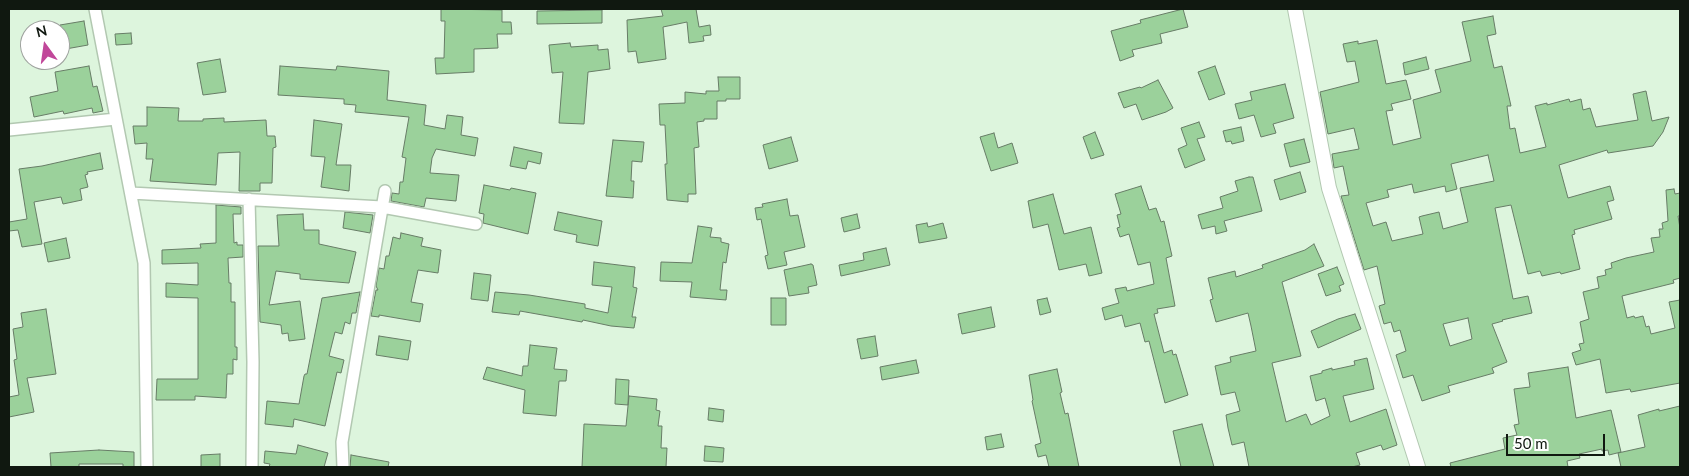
<!DOCTYPE html>
<html>
<head>
<meta charset="utf-8">
<style>
  body { margin:0 }
  #map { position:relative; width:1689px; height:476px; overflow:hidden; background:#ddf5dd; font-family:Lato,sans-serif }
  canvas { display:block }
  .frame { position:absolute; inset:0; border:10px solid #101810; pointer-events:none }
  .north { position:absolute; left:20px; top:20px; width:50px; height:50px; box-sizing:border-box; background:#fff; border:1px solid #9fa39f; border-radius:50%; rotate:346deg; font-size:14px; font-weight:700; line-height:20px; text-align:center; color:#101810 }
  .north::after { content:''; display:block; margin:auto; width:18px; height:22px; background:#c1479a; clip-path:polygon(50% 0,100% 100%,50% 72%,0 100%) }
  .scale { position:absolute; left:1506px; top:434px; width:99px; height:22px; box-sizing:border-box; border:2px solid #101810; border-top:0; padding-left:6px; font-size:15px; line-height:18px; white-space:nowrap; color:#101810; -webkit-text-stroke:4px #fff; paint-order:stroke }
</style>
</head>
<body>
<div id="map">
<canvas width="1689" height="476"></canvas>
<div class="frame"></div>
<div class="north">N</div>
<div class="scale">50 m</div>
</div>
<script>
const c = document.querySelector('canvas').getContext('2d');
c.lineJoin = 'round';
function paint(path, color) { c.fillStyle = color; c.fill(path, 'evenodd'); }
const shape = rows => new Path2D(rows.map(r => 'M' + r).join(''));
function stroke(path, color, width, dash) { c.strokeStyle = color; c.lineWidth = width; c.lineCap = dash ? 'butt' : 'round'; c.setLineDash(dash || []); c.stroke(path); }
const building = shape([
  [441,9,502,10,502,22,511,22,512,34,497,34,498,48,474,49,474,72,436,74,435,58,444,58,445,21,441,21,441,9],
  [661,9,696,9,699,27,710,25,711,35,703,36,704,41,689,43,687,22,663,27,666,59,638,63,636,51,628,52,627,20,663,16,661,9],
  [1183,9,1188,27,1160,34,1162,43,1132,50,1134,56,1120,61,1111,31,1141,23,1140,20,1183,9],
  [602,10,602,23,537,24,537,11,602,10],
  [1493,16,1496,34,1487,36,1494,68,1502,66,1511,106,1507,106,1510,129,1515,128,1520,153,1546,147,1535,106,1547,103,1547,105,1569,99,1570,102,1581,99,1583,110,1590,108,1596,127,1638,120,1633,94,1646,91,1652,121,1669,117,1663,132,1653,146,1608,153,1607,150,1559,165,1568,198,1610,186,1614,200,1607,202,1612,219,1574,230,1575,234,1572,235,1580,269,1561,274,1560,272,1542,276,1540,271,1528,274,1511,205,1495,208,1513,299,1528,296,1532,313,1502,320,1503,321,1492,324,1507,362,1492,368,1494,373,1448,386,1450,392,1422,401,1413,375,1403,378,1396,355,1406,351,1400,330,1394,332,1391,322,1384,324,1379,306,1385,304,1377,266,1364,270,1341,196,1349,195,1343,166,1334,168,1332,154,1359,149,1354,128,1328,134,1320,92,1359,82,1355,61,1347,62,1343,44,1358,41,1358,44,1377,40,1386,84,1406,80,1411,99,1391,104,1393,110,1386,111,1393,145,1421,138,1413,100,1441,92,1435,70,1471,61,1462,22,1493,16],
  [1488,155,1494,181,1460,188,1468,222,1443,229,1439,212,1422,216,1419,217,1423,234,1392,241,1386,222,1373,226,1366,203,1389,197,1387,190,1412,184,1414,193,1445,186,1446,192,1457,189,1451,164,1488,155],
  [1468,318,1472,339,1450,346,1443,324,1468,318],
  [84,21,88,45,60,50,60,25,84,21],
  [131,33,132,44,116,45,115,34,131,33],
  [570,43,571,47,598,45,598,50,608,49,610,69,588,72,584,124,559,123,563,72,552,73,549,45,570,43],
  [1426,57,1429,69,1405,75,1403,63,1426,57],
  [220,59,226,92,203,95,197,63,220,59],
  [89,66,93,87,97,86,103,111,93,113,92,108,64,114,63,111,34,117,30,97,58,91,55,72,89,66],
  [280,66,336,70,337,66,389,71,387,100,426,105,424,125,445,129,447,115,463,117,461,135,478,138,475,156,436,149,432,158,430,173,459,175,456,201,426,198,424,207,391,201,392,193,399,194,400,182,403,182,406,158,402,157,409,117,355,112,356,105,344,104,344,99,278,95,280,66],
  [1215,66,1225,94,1209,100,1198,72,1215,66],
  [718,77,740,77,740,99,726,99,726,101,717,101,717,119,704,119,704,121,697,122,699,147,694,148,696,194,688,194,688,202,667,200,665,164,667,164,665,125,660,125,659,104,685,103,685,92,706,94,706,91,719,91,718,77],
  [1158,80,1173,108,1166,112,1142,120,1136,104,1124,108,1118,93,1140,87,1141,88,1158,80],
  [1285,84,1294,118,1273,124,1276,133,1261,137,1254,115,1239,119,1235,104,1252,100,1250,92,1285,84],
  [147,107,179,108,178,121,203,121,203,119,224,118,224,122,266,120,267,136,275,136,276,147,273,148,272,183,260,183,260,191,239,191,240,152,218,153,216,185,150,181,153,159,146,159,147,143,135,144,133,126,147,126,147,107],
  [314,120,342,124,336,165,351,165,349,191,321,187,325,157,311,156,314,120],
  [1199,122,1205,137,1197,139,1205,160,1185,168,1178,149,1187,145,1181,128,1199,122],
  [1241,127,1244,141,1232,144,1231,141,1226,142,1223,131,1241,127],
  [1095,132,1104,155,1091,159,1083,137,1095,132],
  [994,133,998,148,1012,143,1018,163,991,171,980,137,994,133],
  [791,137,798,161,769,169,763,145,791,137],
  [1304,139,1310,162,1290,167,1284,144,1304,139],
  [613,140,644,142,642,162,632,161,631,181,634,181,633,198,606,196,613,140],
  [514,147,542,153,540,164,528,161,526,169,510,166,514,147],
  [100,153,103,169,87,172,88,174,85,175,88,187,80,189,82,200,63,204,61,197,34,202,42,244,22,247,18,230,9,231,9,222,27,219,19,169,42,166,100,153],
  [1300,172,1306,192,1280,200,1274,180,1300,172],
  [1249,177,1253,177,1262,211,1224,221,1227,231,1216,234,1215,226,1202,229,1198,215,1223,208,1220,197,1238,191,1235,181,1249,177],
  [484,185,510,190,511,188,536,193,528,234,483,223,484,214,479,213,484,185],
  [1141,186,1149,210,1156,208,1161,222,1164,221,1172,256,1166,258,1175,306,1157,309,1158,313,1154,314,1164,353,1172,350,1173,355,1176,354,1188,395,1165,403,1149,341,1145,342,1140,323,1125,327,1122,315,1105,320,1102,308,1119,303,1115,289,1126,287,1127,291,1154,284,1150,262,1138,265,1129,234,1120,237,1117,228,1120,227,1117,215,1121,214,1115,194,1141,186],
  [1674,189,1675,194,1680,193,1680,216,1678,216,1680,228,1680,278,1673,280,1674,283,1622,296,1627,318,1634,316,1635,318,1643,316,1646,327,1649,326,1651,334,1675,328,1669,302,1680,300,1680,383,1631,392,1630,389,1606,393,1600,359,1576,365,1572,353,1581,350,1579,344,1584,343,1580,322,1589,319,1583,292,1599,288,1597,277,1606,275,1605,270,1612,268,1611,263,1626,258,1654,252,1651,238,1660,237,1659,229,1663,229,1662,223,1668,221,1666,190,1674,189],
  [1053,194,1064,234,1091,227,1102,273,1089,276,1086,264,1059,270,1048,224,1033,228,1028,201,1053,194],
  [787,199,790,216,798,215,805,247,784,252,787,265,768,269,765,256,768,255,761,219,757,220,755,208,763,207,762,204,787,199],
  [216,205,241,207,241,214,233,214,234,243,237,242,237,245,243,245,243,257,228,258,229,283,231,283,231,302,235,302,235,347,237,347,237,360,233,359,233,374,227,374,226,398,195,396,195,400,156,400,157,379,198,379,198,298,166,297,166,283,198,285,198,263,162,264,162,250,201,248,200,244,216,243,216,205],
  [345,212,373,215,370,233,343,228,345,212],
  [558,212,602,221,598,246,576,242,577,235,554,230,558,212],
  [303,214,304,230,319,230,319,244,356,252,349,283,300,279,300,274,276,271,269,305,300,301,305,339,289,341,288,333,282,334,281,325,260,322,258,246,279,246,277,215,303,214],
  [857,214,860,228,844,232,841,218,857,214],
  [927,223,928,227,943,223,947,238,919,243,916,225,927,223],
  [698,226,712,228,710,237,721,238,721,242,729,244,726,263,723,262,720,290,727,290,726,300,690,297,692,282,660,281,661,262,692,263,698,226],
  [401,233,423,238,421,246,441,250,438,273,418,270,411,302,423,304,420,322,379,315,379,317,371,316,376,290,378,290,376,286,379,268,384,269,386,256,389,256,393,237,400,239,401,233],
  [66,238,70,258,48,262,44,243,66,238],
  [1314,244,1324,266,1282,282,1301,356,1272,363,1286,422,1306,414,1311,425,1330,416,1325,398,1316,401,1310,376,1322,373,1322,371,1332,368,1332,370,1355,365,1354,361,1367,358,1374,389,1343,396,1350,422,1386,409,1397,445,1383,450,1381,445,1356,453,1360,465,1352,467,1249,467,1244,442,1232,445,1228,428,1226,415,1240,411,1235,392,1221,395,1215,366,1231,362,1230,357,1256,351,1251,326,1248,313,1216,322,1210,300,1213,299,1208,278,1235,271,1236,277,1263,268,1262,265,1305,250,1314,244],
  [886,248,890,265,841,276,839,265,864,260,863,253,886,248],
  [594,262,635,267,633,287,637,288,632,317,636,317,634,328,611,326,583,320,582,322,520,311,519,315,492,312,495,292,529,295,585,304,585,308,608,313,612,287,592,285,594,262],
  [811,264,813,265,817,285,808,287,809,293,789,296,784,270,811,264],
  [1337,267,1344,284,1339,286,1341,291,1326,296,1318,274,1337,267],
  [474,273,491,275,488,301,471,299,474,273],
  [360,292,356,313,352,313,350,324,345,322,342,334,335,332,329,356,344,360,341,373,337,372,325,426,294,419,293,427,265,424,267,401,299,404,304,376,305,374,307,374,322,298,360,292],
  [771,298,786,298,786,325,771,325,771,298],
  [1047,298,1051,312,1040,315,1037,300,1047,298],
  [991,307,995,327,962,334,958,314,991,307],
  [46,309,56,374,27,378,34,412,9,417,9,397,19,395,14,360,17,359,13,329,23,327,21,313,46,309],
  [1355,314,1361,329,1318,348,1311,331,1338,319,1355,314],
  [379,336,411,341,408,360,376,355,379,336],
  [875,336,878,356,861,359,857,339,875,336],
  [530,345,557,348,554,369,567,370,566,381,559,381,556,416,523,413,525,390,483,379,487,367,522,376,523,366,528,366,530,345],
  [916,360,919,373,882,380,880,367,916,360],
  [1568,367,1576,418,1611,410,1621,452,1609,455,1608,450,1602,451,1602,449,1579,454,1580,458,1567,461,1568,467,1451,467,1450,463,1505,449,1503,438,1517,435,1514,425,1519,424,1514,389,1530,387,1528,373,1568,367],
  [1057,369,1062,392,1060,393,1065,414,1068,413,1079,467,1049,467,1046,455,1038,457,1035,445,1041,443,1032,401,1033,400,1029,375,1057,369],
  [616,379,629,380,628,405,615,404,616,379],
  [629,396,657,399,656,410,660,411,658,426,662,426,661,448,667,448,666,467,582,467,584,424,626,426,629,396],
  [1680,406,1680,467,1621,467,1618,453,1645,447,1638,415,1659,409,1659,411,1680,406],
  [709,408,724,410,723,422,708,420,709,408],
  [1202,424,1214,467,1181,467,1173,431,1202,424],
  [1001,434,1004,447,987,450,985,437,1001,434],
  [298,445,328,453,324,467,269,467,270,464,264,463,265,451,296,454,298,445],
  [705,446,724,448,723,462,704,461,705,446],
  [99,450,134,452,134,467,123,467,123,464,79,464,79,467,51,467,50,453,99,450],
  [220,454,220,467,201,467,201,455,220,454],
  [351,455,389,462,388,467,350,467,351,455]
]);
paint(building, '#9bd19b');
stroke(building, '#677c66', 1);
const minor = shape([
  [95,9,144,263,147,467],
  [9,130,116,119],
  [131,193,382,207,476,224],
  [249,199,253,362,252,467],
  [343,467,342,442,385,191]
]);
const tertiary = shape([
  [1295,9,1329,188,1418,467]
]);
stroke(minor, '#b2c8b1', 14);
stroke(tertiary, '#b2c8b1', 16);
stroke(minor, '#fff', 11);
stroke(tertiary, '#fff', 14);
</script>
</body>
</html>
